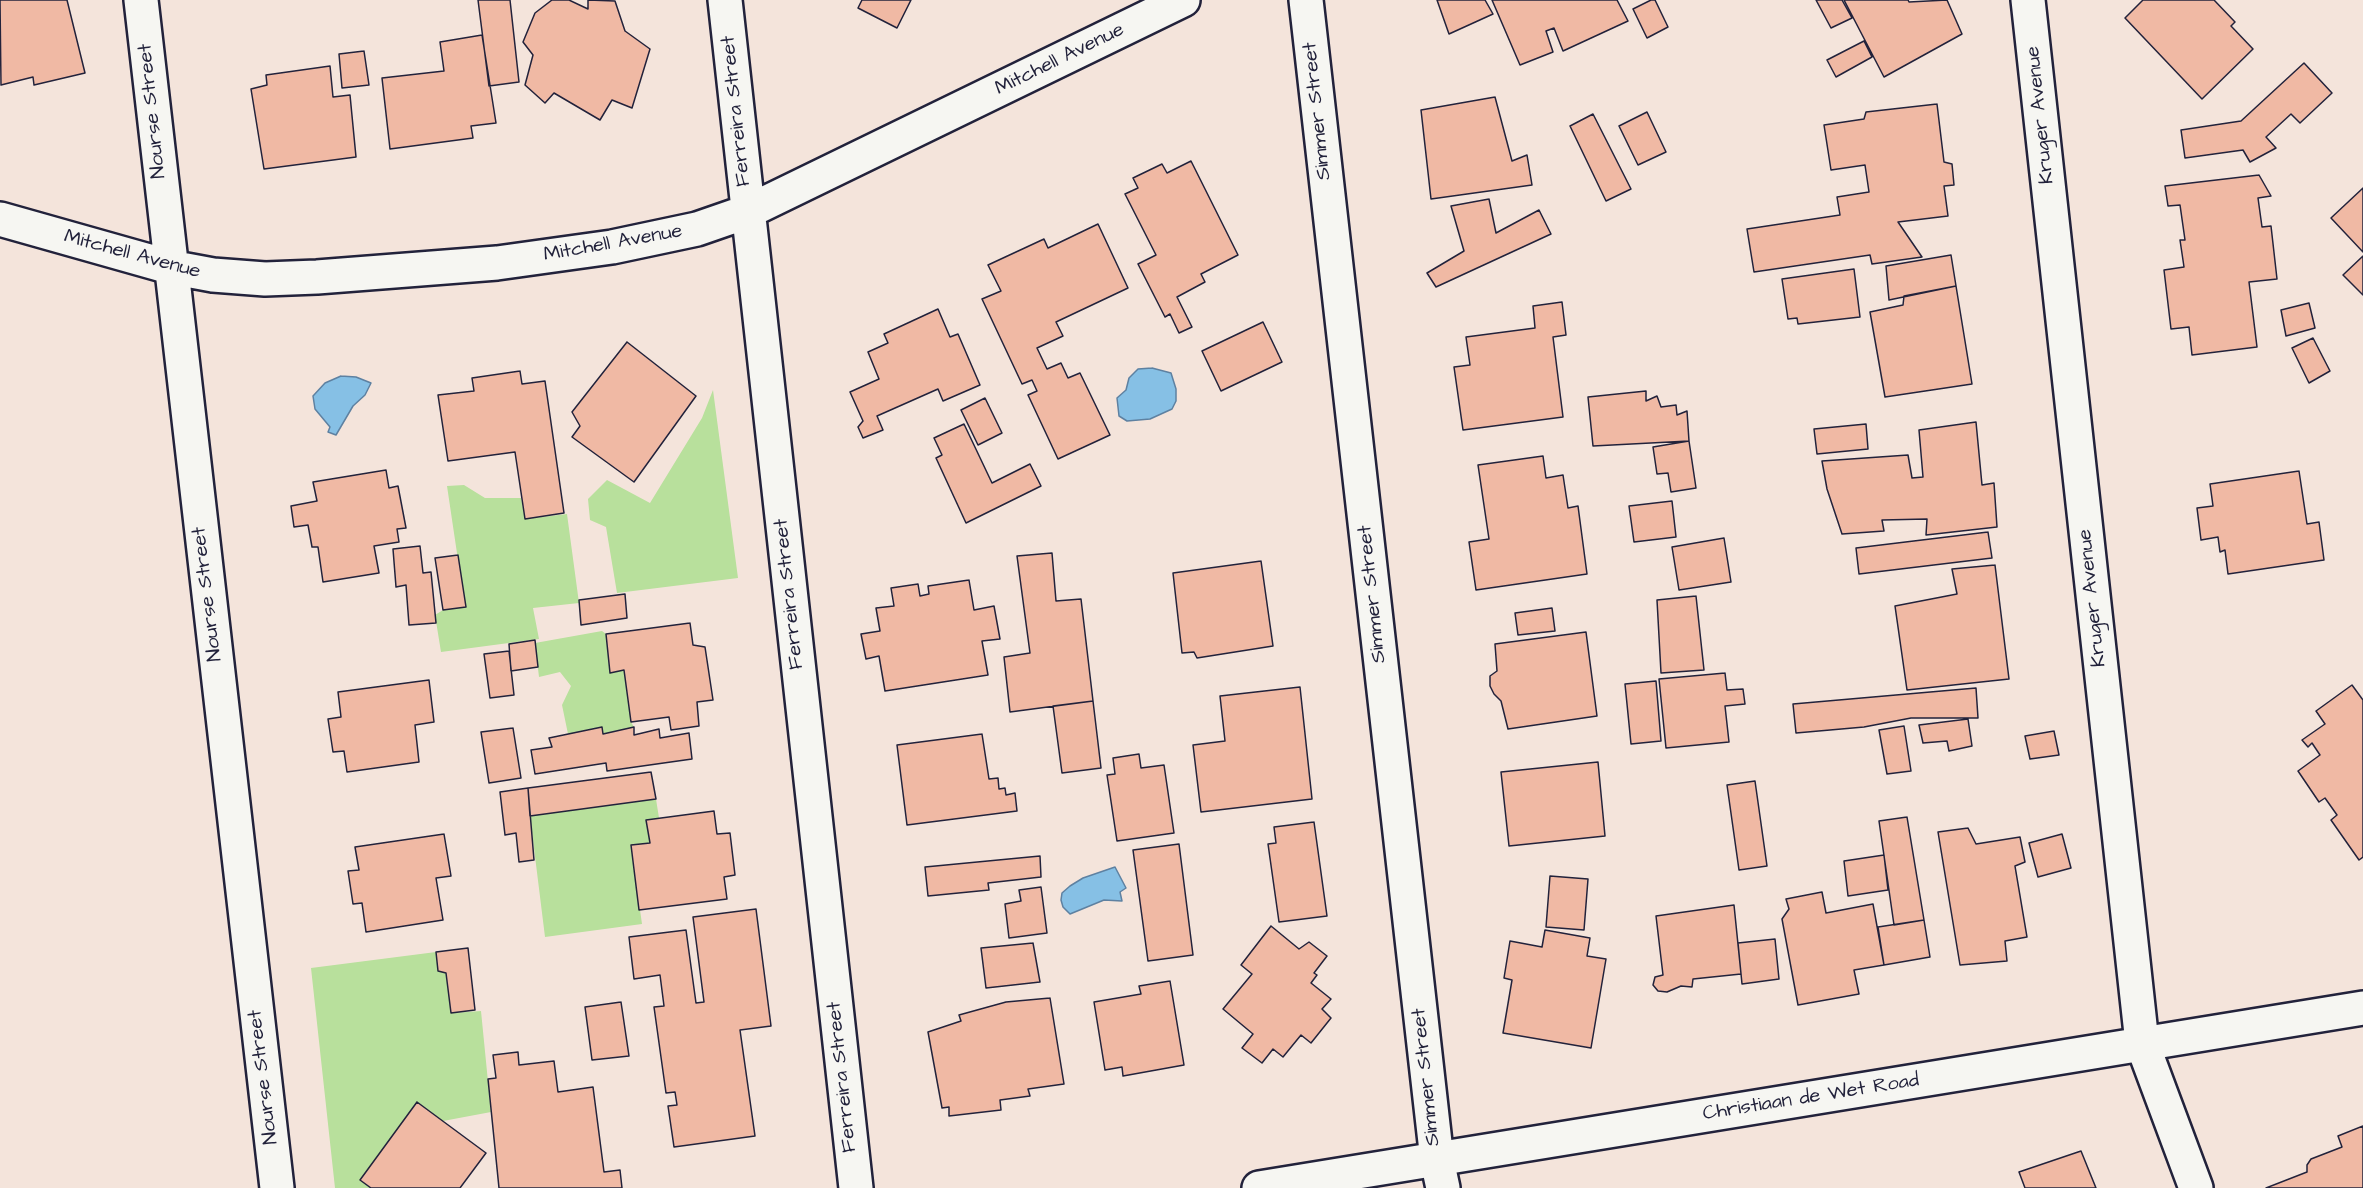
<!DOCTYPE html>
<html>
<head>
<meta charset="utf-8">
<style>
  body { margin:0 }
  canvas { display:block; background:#f4e4db }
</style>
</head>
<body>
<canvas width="2363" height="1188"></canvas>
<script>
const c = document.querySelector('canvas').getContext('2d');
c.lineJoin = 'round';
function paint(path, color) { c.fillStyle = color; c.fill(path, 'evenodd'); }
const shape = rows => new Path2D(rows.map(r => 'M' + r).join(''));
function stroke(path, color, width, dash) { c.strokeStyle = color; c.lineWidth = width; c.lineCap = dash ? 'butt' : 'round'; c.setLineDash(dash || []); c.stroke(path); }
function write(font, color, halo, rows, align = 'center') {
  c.font = font + ' "Architects Daughter",sans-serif'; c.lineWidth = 5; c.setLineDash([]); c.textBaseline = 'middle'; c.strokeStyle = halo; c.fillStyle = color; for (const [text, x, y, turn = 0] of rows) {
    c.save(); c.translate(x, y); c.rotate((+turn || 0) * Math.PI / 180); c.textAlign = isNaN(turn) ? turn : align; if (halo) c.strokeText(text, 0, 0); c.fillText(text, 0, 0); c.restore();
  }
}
paint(shape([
  [713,390,738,578,617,593,606,527,590,520,588,499,607,480,650,503,702,418],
  [464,485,485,498,521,498,525,519,567,514,579,603,533,608,539,639,441,652,435,615,443,610,465,607,447,486],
  [602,631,606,634,610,672,624,670,631,722,634,727,603,734,602,727,568,734,562,705,571,686,560,672,539,677,535,643],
  [656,799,659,818,646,820,650,843,631,846,642,924,545,937,530,816],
  [436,952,446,973,451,1013,481,1011,491,1112,443,1121,417,1103,360,1180,371,1188,335,1188,311,968]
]), '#b8e09c');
const water = shape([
  [1152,368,1171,373,1176,389,1176,401,1172,409,1150,419,1127,421,1119,416,1117,398,1126,390,1129,378,1138,369,1152,368],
  [341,376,356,377,371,383,365,395,353,406,336,435,328,432,330,427,315,409,313,396,325,383,341,376],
  [1115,867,1126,888,1120,892,1122,901,1104,900,1070,914,1063,907,1061,900,1062,893,1070,886,1083,878,1115,867]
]);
paint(water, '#86c0e5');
stroke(water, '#5e81a1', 1.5);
const building = shape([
  [0,0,67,0,85,73,34,85,33,77,1,85,0,0],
  [478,0,510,0,519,82,489,86,478,0],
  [552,0,569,0,588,9,588,0,615,1,625,31,650,49,632,108,612,100,600,120,554,93,545,103,525,85,533,55,523,42,535,13,552,0],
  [862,0,911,0,897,28,858,8,862,0],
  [1437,0,1485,0,1493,14,1449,34,1437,0],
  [1492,0,1617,0,1628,21,1563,51,1554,28,1546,31,1553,52,1520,65,1492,0],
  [1651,0,1655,0,1668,27,1647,38,1633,9,1651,0],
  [1816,0,1842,0,1852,18,1831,28,1816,0],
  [1844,0,1908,0,1909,2,1947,0,1962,34,1884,77,1844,0],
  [2143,0,2214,0,2235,22,2231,26,2253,49,2202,99,2125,18,2143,0],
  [482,35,496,123,471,126,473,138,390,149,382,78,444,71,440,42,482,35],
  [1864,41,1872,57,1836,77,1827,60,1864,41],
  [364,51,369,85,342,88,339,54,364,51],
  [2304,63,2332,93,2300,123,2291,114,2266,137,2276,148,2250,162,2243,150,2185,158,2181,130,2241,121,2304,63],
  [330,66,333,97,350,95,356,157,264,169,251,89,267,85,266,75,330,66],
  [1495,97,1512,161,1527,155,1532,185,1431,199,1421,110,1495,97],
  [1937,104,1944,162,1952,164,1954,185,1944,186,1948,216,1898,222,1922,257,1872,264,1870,255,1754,272,1747,229,1840,215,1837,197,1869,192,1865,165,1831,170,1824,125,1864,119,1866,112,1937,104],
  [1647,112,1666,152,1638,165,1619,126,1647,112],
  [1593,114,1631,189,1606,201,1570,126,1593,114],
  [1191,161,1238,255,1201,274,1205,282,1177,297,1192,327,1179,333,1170,314,1165,317,1138,264,1156,255,1125,194,1138,188,1133,178,1162,164,1167,173,1191,161],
  [2259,175,2271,196,2258,198,2262,227,2271,226,2277,279,2249,282,2257,347,2192,355,2189,327,2171,329,2164,270,2184,267,2180,240,2185,240,2180,205,2168,206,2165,186,2259,175],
  [2363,188,2363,252,2331,218,2363,188],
  [1489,199,1496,233,1539,210,1551,234,1436,287,1427,273,1464,251,1451,206,1489,199],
  [1098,224,1128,288,1056,322,1063,336,1037,348,1047,369,1061,363,1068,378,1080,373,1110,435,1058,459,1028,395,1037,391,1032,380,1022,384,982,299,1001,291,988,265,1044,239,1048,248,1098,224],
  [1951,255,1956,286,1889,300,1886,266,1951,255],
  [2363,256,2363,295,2343,275,2363,256],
  [1854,269,1860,317,1798,324,1797,318,1788,319,1782,279,1854,269],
  [1956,286,1972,384,1885,397,1870,312,1903,305,1904,296,1956,286],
  [1562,302,1566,335,1553,337,1563,417,1463,430,1454,367,1470,365,1466,337,1535,328,1533,306,1562,302],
  [2309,303,2315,328,2286,336,2281,310,2309,303],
  [938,309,950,337,958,334,980,385,943,401,938,389,877,416,883,430,863,438,858,427,863,421,850,392,879,379,868,352,888,343,884,334,938,309],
  [1263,322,1282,362,1221,391,1202,351,1263,322],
  [2313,338,2330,371,2309,383,2292,348,2313,338],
  [627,342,696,396,634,482,572,437,580,426,572,412,627,342],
  [520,371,522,384,545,381,564,513,525,519,515,452,448,461,438,395,474,391,472,378,520,371],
  [1646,391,1646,401,1657,396,1661,407,1676,405,1677,415,1687,411,1689,441,1593,446,1588,397,1646,391],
  [985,398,1002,433,978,445,961,410,985,398],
  [1976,422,1982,485,1994,483,1997,527,1926,535,1927,519,1882,520,1884,531,1842,534,1827,489,1822,461,1908,455,1912,478,1923,477,1919,430,1976,422],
  [964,424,992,483,1030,464,1041,486,966,523,936,458,942,455,934,438,964,424],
  [1866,424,1868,449,1817,454,1814,429,1866,424],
  [1689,441,1696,488,1671,492,1668,473,1657,474,1653,447,1689,441],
  [1543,456,1546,478,1563,475,1568,508,1578,506,1587,574,1476,590,1469,542,1489,539,1478,465,1543,456],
  [386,470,389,488,398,486,406,528,397,529,399,542,374,546,379,573,323,582,318,547,312,547,308,525,294,527,291,506,317,501,313,482,386,470],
  [2299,471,2307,524,2319,522,2324,560,2228,574,2225,550,2220,552,2218,537,2201,540,2197,508,2213,506,2210,484,2299,471],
  [1672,501,1676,537,1634,542,1629,506,1672,501],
  [1988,532,1992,558,1859,574,1856,548,1988,532],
  [1724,538,1731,582,1679,590,1672,547,1724,538],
  [420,546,423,573,431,572,436,623,409,625,406,585,396,587,393,549,420,546],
  [1052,553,1056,601,1081,599,1093,701,1010,712,1004,657,1030,653,1017,556,1052,553],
  [458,555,466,607,443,610,435,558,458,555],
  [1261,561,1273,646,1197,658,1194,652,1182,653,1173,573,1261,561],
  [1995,565,2009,679,1907,690,1895,606,1957,594,1952,569,1995,565],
  [969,580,974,610,994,606,1000,639,982,641,988,675,885,691,879,656,866,659,861,634,880,631,876,608,894,606,891,588,918,584,920,596,929,594,928,586,969,580],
  [625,594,627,618,581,625,579,600,625,594],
  [1696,596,1704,670,1661,673,1657,600,1696,596],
  [1552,608,1555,631,1518,635,1515,613,1552,608],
  [690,623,693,645,705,647,713,700,697,702,699,726,671,730,669,717,631,722,624,670,610,673,606,634,690,623],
  [1586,632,1597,716,1508,729,1501,701,1494,694,1490,686,1490,676,1497,671,1495,644,1586,632],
  [535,640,538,667,511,671,509,644,535,640],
  [509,651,514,695,490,698,484,654,509,651],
  [1725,673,1727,690,1743,689,1745,704,1725,706,1729,742,1666,748,1659,679,1725,673],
  [429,680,434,722,415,725,419,762,347,772,344,751,333,752,328,719,341,717,338,692,429,680],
  [1656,681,1661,741,1631,744,1625,684,1656,681],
  [2352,685,2363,700,2363,857,2359,860,2331,820,2337,815,2325,798,2319,802,2298,771,2320,755,2312,743,2308,747,2302,740,2325,724,2316,711,2352,685],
  [1300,687,1312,799,1201,812,1193,745,1225,741,1220,696,1300,687],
  [1976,688,1978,718,1911,718,1864,727,1796,733,1793,704,1976,688],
  [1093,701,1101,768,1062,773,1053,706,1093,701],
  [1968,719,1972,746,1949,751,1947,741,1923,743,1919,725,1968,719],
  [1904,726,1911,771,1887,774,1879,730,1904,726],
  [602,727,603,734,634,727,634,735,659,729,660,738,689,733,692,759,607,771,606,763,535,774,531,750,552,747,549,738,602,727],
  [513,728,521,778,489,783,481,732,513,728],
  [2054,731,2059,755,2030,759,2025,736,2054,731],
  [982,734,989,779,998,778,999,789,1005,788,1006,795,1015,793,1017,811,907,825,897,745,982,734],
  [1139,754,1141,768,1164,765,1174,833,1117,841,1107,775,1115,774,1113,758,1139,754],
  [1598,762,1605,836,1509,846,1501,772,1598,762],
  [651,772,656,799,530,816,528,788,651,772],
  [1755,781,1767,866,1739,870,1727,785,1755,781],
  [528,788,534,860,519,862,516,833,505,835,500,792,528,788],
  [714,811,717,834,730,833,735,875,724,877,727,899,639,910,631,845,650,843,646,820,714,811],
  [1907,817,1924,920,1894,925,1879,821,1907,817],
  [1314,822,1327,916,1279,922,1268,844,1276,843,1274,827,1314,822],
  [1968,828,1976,844,2020,837,2025,862,2015,866,2027,937,2005,941,2007,961,1960,965,1938,832,1968,828],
  [444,834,451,876,436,878,443,920,366,932,362,903,353,904,348,871,359,870,355,847,444,834],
  [2062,834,2071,868,2038,877,2029,843,2062,834],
  [1179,844,1193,955,1148,961,1133,850,1179,844],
  [1884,855,1888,890,1848,896,1844,861,1884,855],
  [1040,856,1041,877,988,883,989,890,928,896,925,867,1040,856],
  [1550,876,1588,879,1584,930,1546,927,1550,876],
  [1041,887,1047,933,1009,938,1005,904,1021,901,1019,890,1041,887],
  [1822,892,1826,913,1873,904,1884,965,1854,970,1859,994,1798,1005,1782,919,1789,909,1786,899,1822,892],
  [1734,905,1741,974,1693,979,1692,987,1681,986,1667,992,1658,991,1653,985,1655,977,1663,975,1656,916,1734,905],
  [756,909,771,1026,740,1030,755,1136,674,1147,668,1106,677,1105,675,1092,666,1093,654,1007,664,1006,660,975,634,979,629,937,686,930,696,1003,704,1002,693,917,756,909],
  [1924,920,1930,957,1884,965,1878,927,1924,920],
  [1271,926,1299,949,1309,942,1327,956,1314,973,1317,975,1311,983,1331,999,1322,1009,1331,1018,1311,1043,1301,1035,1283,1057,1273,1049,1262,1063,1242,1048,1253,1034,1223,1009,1252,974,1241,965,1271,926],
  [1545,930,1590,938,1587,956,1606,959,1591,1048,1503,1033,1512,980,1504,978,1510,941,1542,947,1545,930],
  [1775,939,1779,979,1742,984,1738,943,1775,939],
  [1033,943,1040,982,986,988,981,948,1033,943],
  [468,948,475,1010,451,1013,446,973,438,971,436,952,468,948],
  [1170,981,1184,1065,1123,1076,1122,1067,1105,1070,1094,1002,1141,994,1139,986,1170,981],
  [1050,998,1064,1084,1028,1089,1030,1096,1000,1100,1001,1110,949,1116,949,1107,942,1108,928,1032,961,1021,959,1015,1006,1002,1050,998],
  [621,1002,629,1056,592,1060,585,1007,621,1002],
  [518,1052,519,1065,554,1061,558,1092,593,1087,604,1172,620,1170,622,1188,499,1188,488,1079,496,1078,493,1055,518,1052],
  [417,1102,486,1153,460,1188,371,1188,360,1180,417,1102],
  [2363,1126,2363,1188,2266,1188,2307,1172,2307,1165,2311,1159,2342,1147,2338,1136,2363,1126],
  [2081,1151,2096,1188,2025,1188,2019,1172,2081,1151]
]);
paint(building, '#f0b9a4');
stroke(building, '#22223b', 1.5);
const minor = shape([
  [141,0,277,1188],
  [725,0,856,1188],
  [1306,0,1437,1160,1443,1188],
  [2028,0,2142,1043,2196,1188],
  [0,219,170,267,213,275,265,279,317,277,497,263,612,247,697,229,749,211,1183,0]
]);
const secondary = shape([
  [1259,1188,2363,1008]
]);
stroke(minor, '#22223b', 38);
stroke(secondary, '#22223b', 38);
stroke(minor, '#f6f6f2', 33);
stroke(secondary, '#f6f6f2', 33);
write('20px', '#22223b', '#f6f6f2', [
  ["Mitchell Avenue",1060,60,-26],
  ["Nourse Street",153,111,-96],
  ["Ferreira Street",737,111,-96],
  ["Simmer Street",1318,111,-96],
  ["Kruger Avenue",2041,115,-96],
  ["Mitchell Avenue",613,244,-10],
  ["Mitchell Avenue",132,255,15],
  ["Nourse Street",208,594,-97],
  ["Ferreira Street",790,594,-96],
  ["Simmer Street",1373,594,-96],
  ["Kruger Avenue",2093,598,-96],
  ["Nourse Street",264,1077,-97],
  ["Ferreira Street",843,1077,-96],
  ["Simmer Street",1427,1077,-96],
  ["Christiaan de Wet Road",1811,1098,-9]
]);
</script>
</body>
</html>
